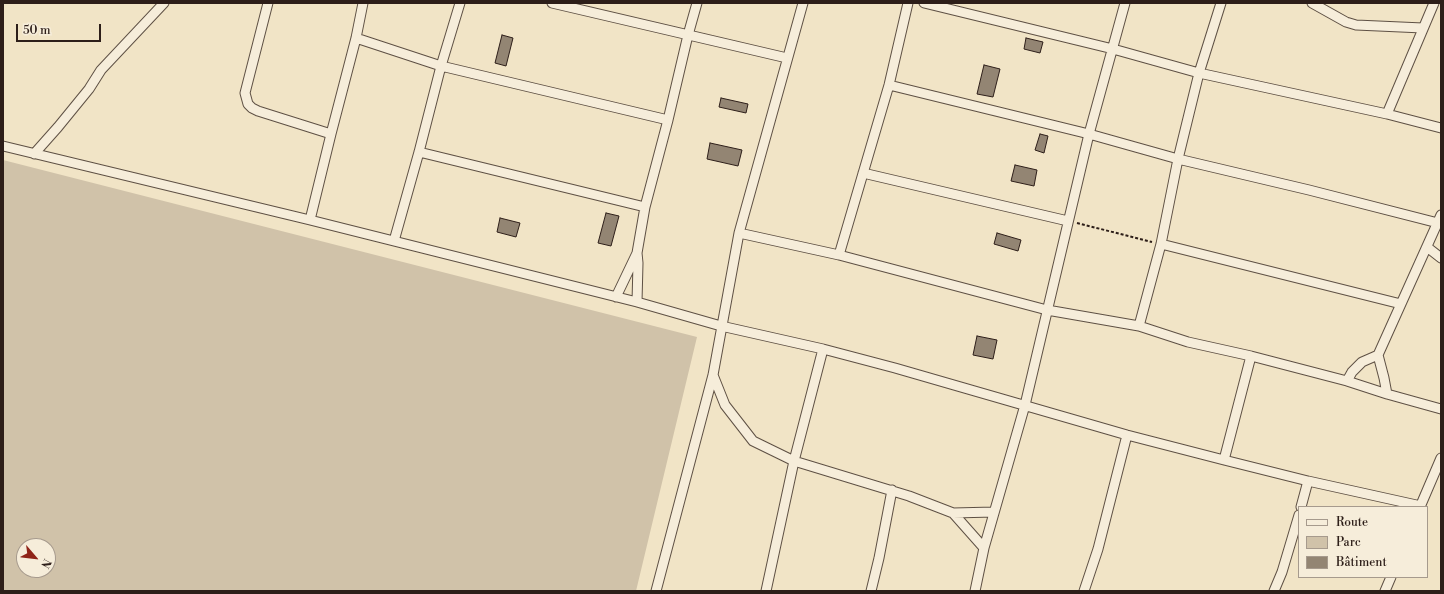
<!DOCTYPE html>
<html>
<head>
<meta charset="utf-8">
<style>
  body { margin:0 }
  #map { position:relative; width:1444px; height:594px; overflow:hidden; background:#f1e4c6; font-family:"Libre Bodoni",serif }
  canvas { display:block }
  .frame { position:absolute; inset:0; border:4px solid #2d1e19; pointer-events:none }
  .legend { position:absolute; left:1298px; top:506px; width:130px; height:72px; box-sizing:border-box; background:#f6edda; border:1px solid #a69a8d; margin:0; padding:5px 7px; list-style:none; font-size:12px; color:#2d1e19 }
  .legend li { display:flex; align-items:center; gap:8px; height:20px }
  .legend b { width:20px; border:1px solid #a69a8d }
  .north { position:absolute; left:16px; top:538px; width:40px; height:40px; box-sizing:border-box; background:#f6edda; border:1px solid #a69a8d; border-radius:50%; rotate:118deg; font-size:11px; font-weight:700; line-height:16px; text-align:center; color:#2d1e19 }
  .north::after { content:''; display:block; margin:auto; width:14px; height:18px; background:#8f2418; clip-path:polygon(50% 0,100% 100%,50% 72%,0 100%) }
  .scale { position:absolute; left:16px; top:24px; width:85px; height:18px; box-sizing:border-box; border:2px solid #2d1e19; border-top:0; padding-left:5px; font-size:12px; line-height:14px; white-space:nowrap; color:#2d1e19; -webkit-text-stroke:3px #f6edda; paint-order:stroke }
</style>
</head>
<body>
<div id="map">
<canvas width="1444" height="594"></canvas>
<div class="frame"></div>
<ul class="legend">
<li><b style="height:5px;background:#f6edda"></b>Route</li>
<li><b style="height:11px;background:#d0c2a9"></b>Parc</li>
<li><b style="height:11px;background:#938573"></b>Bâtiment</li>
</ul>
<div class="north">N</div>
<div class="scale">50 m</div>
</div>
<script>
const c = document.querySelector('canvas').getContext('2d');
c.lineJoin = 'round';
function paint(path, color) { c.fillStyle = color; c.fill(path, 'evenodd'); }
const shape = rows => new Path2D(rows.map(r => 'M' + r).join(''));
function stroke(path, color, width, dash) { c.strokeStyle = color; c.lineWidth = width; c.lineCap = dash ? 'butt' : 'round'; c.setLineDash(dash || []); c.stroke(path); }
paint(shape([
  [3,160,697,337,636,591,3,591],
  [24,546,48,546,48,570,24,570]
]), '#d0c2a9');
const building = shape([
  [502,35,513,38,506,66,495,63,502,35],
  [1026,38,1043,42,1040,53,1024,49,1026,38],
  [984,65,1000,69,993,97,977,94,984,65],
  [721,98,748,104,746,113,719,107,721,98],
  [1040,134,1048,136,1044,153,1035,150,1040,134],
  [710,143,742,150,738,166,707,159,710,143],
  [1015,165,1037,170,1034,186,1011,181,1015,165],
  [606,213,619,216,611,246,598,243,606,213],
  [500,218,520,223,516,237,497,232,500,218],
  [997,233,1021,240,1018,251,994,244,997,233],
  [977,336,997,340,993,359,973,355,977,336]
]);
paint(building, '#938573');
stroke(building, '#2d1e19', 1);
const minor = shape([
  [268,3,245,93,248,104,252,108,258,111,331,134],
  [552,3,787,58],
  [924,3,1113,49,1199,73,1387,114,1441,128],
  [1312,3,1346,22,1356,25,1423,28],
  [356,38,441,66,668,120],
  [889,85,1089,134,1178,159,1309,190,1438,223],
  [1387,114,1434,3],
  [3,146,310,220,331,134,356,38,363,3],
  [419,152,645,207],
  [34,154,58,127,89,89,101,70,164,3],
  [863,173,1068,221],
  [310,220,637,302,721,326,823,349,895,368,1127,435,1224,460,1308,481,1421,506],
  [739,233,839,255,1047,310,1139,326,1188,342,1251,356,1347,381,1352,372,1362,362,1378,355,1441,215],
  [394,241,419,152,441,66,460,3],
  [1161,244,1401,304],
  [1427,247,1441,258],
  [637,253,638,263,637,302],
  [839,255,889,85,908,3],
  [616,297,637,253,645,207,668,120,688,35,697,3],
  [1139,326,1161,244,1178,159,1199,73,1221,3],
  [1378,355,1384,378,1387,394,1441,409],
  [713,375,725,405,753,441,794,461,909,496,953,513,984,548],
  [1347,381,1387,394],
  [1224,460,1251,356],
  [1301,507,1308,481],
  [1420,507,1441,458],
  [953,513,994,512],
  [656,591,713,375,739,233,803,3],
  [766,591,794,461,823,349],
  [871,591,879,558,892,490],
  [975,591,984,548,1025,405,1089,134,1125,3],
  [1084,591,1098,549,1127,435],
  [1274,591,1282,572,1299,515],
  [1385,591,1391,577]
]);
stroke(minor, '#5e5044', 11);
stroke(shape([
  [1077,223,1152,242]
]), '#2d1e19', 2, [3, 2]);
stroke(minor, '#f6edda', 9);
</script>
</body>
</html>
